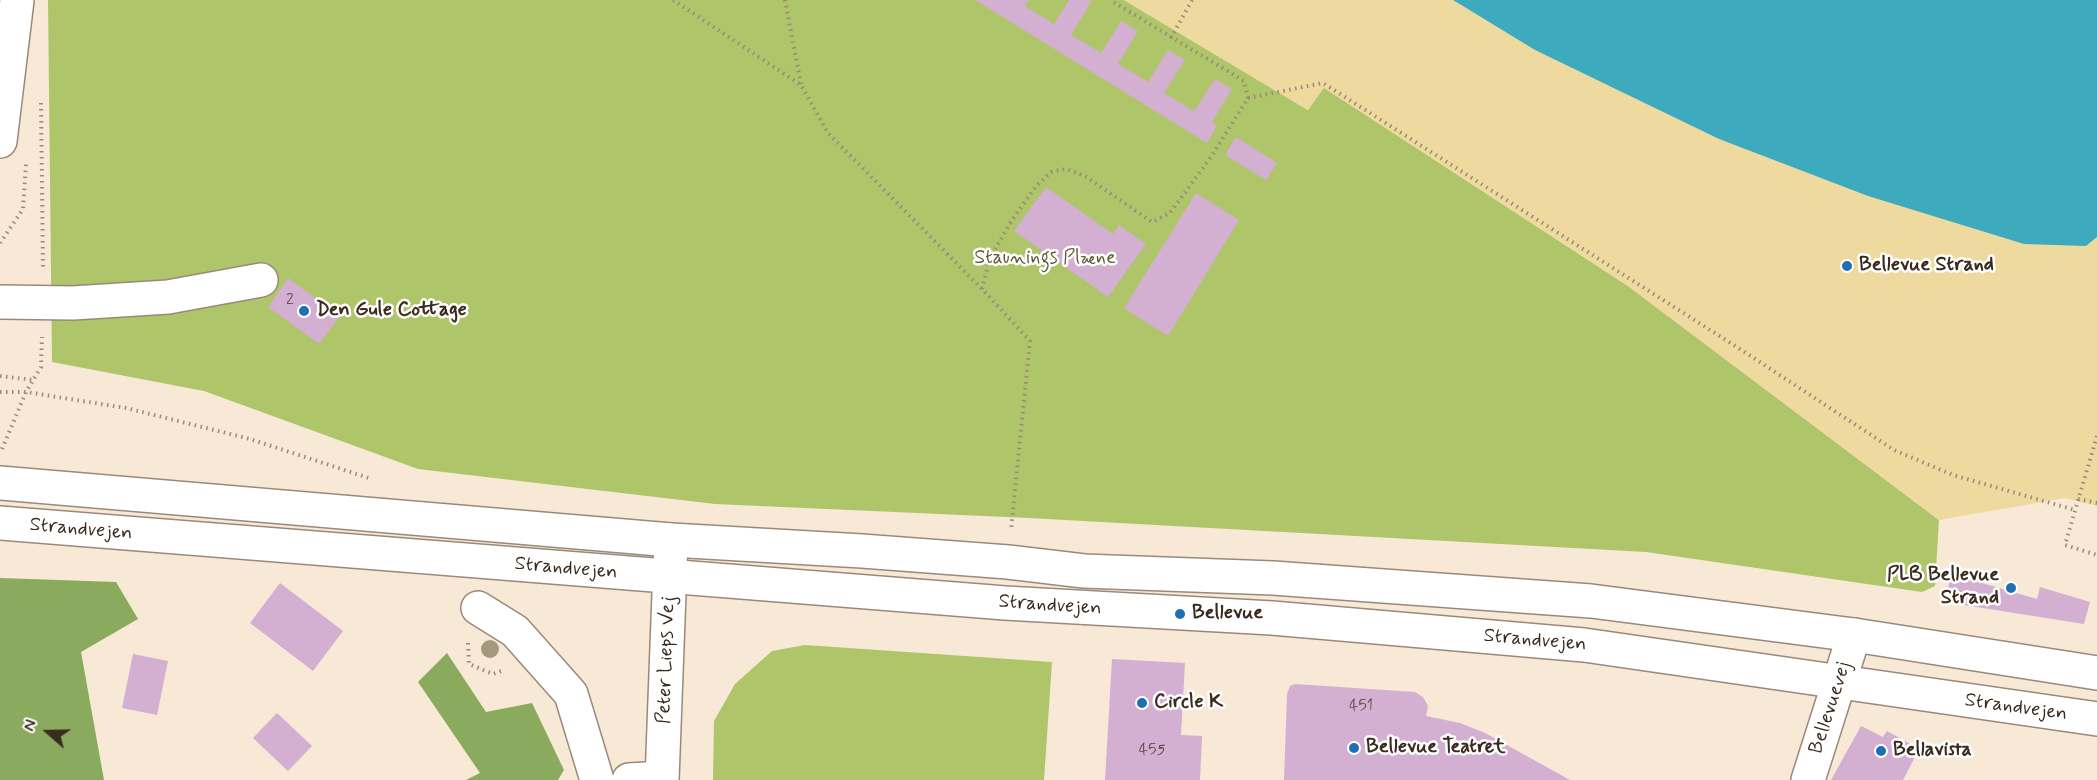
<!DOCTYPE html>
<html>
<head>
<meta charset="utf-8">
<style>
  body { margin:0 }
  #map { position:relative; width:2097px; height:780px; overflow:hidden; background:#f8e8d6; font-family:Mynerve,sans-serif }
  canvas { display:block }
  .north { position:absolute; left:18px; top:702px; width:60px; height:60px; -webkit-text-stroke:4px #fff; paint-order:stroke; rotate:290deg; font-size:16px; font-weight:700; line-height:24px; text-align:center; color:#3b2a1e }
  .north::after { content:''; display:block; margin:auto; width:21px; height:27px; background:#3b2a1e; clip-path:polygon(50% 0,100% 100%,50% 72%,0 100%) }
</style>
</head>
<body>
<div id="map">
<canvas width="2097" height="780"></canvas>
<div class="north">N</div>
</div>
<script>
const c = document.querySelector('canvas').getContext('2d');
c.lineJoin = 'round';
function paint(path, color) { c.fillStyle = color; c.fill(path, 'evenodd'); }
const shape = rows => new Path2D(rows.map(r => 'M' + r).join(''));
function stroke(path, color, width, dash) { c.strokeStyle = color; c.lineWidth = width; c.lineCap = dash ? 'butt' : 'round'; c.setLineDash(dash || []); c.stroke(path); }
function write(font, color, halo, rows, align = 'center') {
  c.font = font + ' Mynerve,sans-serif'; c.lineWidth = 5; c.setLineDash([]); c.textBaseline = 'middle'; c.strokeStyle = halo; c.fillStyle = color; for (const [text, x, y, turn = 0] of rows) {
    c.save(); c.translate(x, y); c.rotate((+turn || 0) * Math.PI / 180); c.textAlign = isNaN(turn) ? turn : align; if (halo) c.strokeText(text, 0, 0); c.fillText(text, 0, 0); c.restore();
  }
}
paint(shape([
  [48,0,1124,0,1308,110,1323,87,1628,286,1939,520,1935,586,1922,592,1646,552,1029,518,715,504,418,469,204,391,52,362],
  [805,645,1052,662,1044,780,713,780,714,721,735,684,772,651]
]), '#aec56a');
paint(shape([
  [0,578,116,582,138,619,81,652,104,780,0,780],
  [447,653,486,712,532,703,564,770,558,780,466,780,480,773,418,682]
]), '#8aaa5e');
paint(shape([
  [1124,0,1453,0,1535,50,1719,139,1868,196,2086,246,2097,237,2097,506,2065,498,1939,520,1628,286,1324,88,1308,110]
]), '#eeda9e');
paint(shape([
  [1453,0,2097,0,2097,237,2086,246,2024,244,1868,196,1719,139,1535,50]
]), '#3daabd');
paint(shape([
  [975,0,1029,0,1025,6,1054,24,1069,0,1088,0,1091,2,1071,35,1101,53,1121,21,1138,31,1118,64,1148,82,1168,50,1185,60,1164,93,1194,111,1215,79,1232,89,1212,122,1217,126,1207,143],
  [1236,137,1277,163,1266,180,1225,155],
  [1046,187,1113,234,1119,225,1146,244,1108,297,1014,231],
  [1196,193,1239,220,1168,336,1124,308],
  [288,278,340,316,319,344,268,307],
  [1951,574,2037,599,2040,587,2090,602,2084,624,1945,602],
  [280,583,343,631,313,671,250,623],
  [133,654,168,661,157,715,122,708],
  [1112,659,1185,663,1181,735,1202,736,1200,780,1105,780],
  [1295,684,1415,692,1423,697,1428,706,1426,716,1460,723,1485,733,1570,780,1284,780,1287,694,1290,686],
  [277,713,312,746,288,771,253,738],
  [1861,726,1883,737,1887,731,1914,746,1915,757,1903,780,1831,780]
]), '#d3afd1');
const minor = shape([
  [0,141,17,0],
  [0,302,73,303,168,297,261,280],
  [478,608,515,631,571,694,597,780],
  [629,780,662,778],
  [662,780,671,540],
  [1808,780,1854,635]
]);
const major = shape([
  [0,483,671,540,862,551,1008,562,1084,571,1273,578,1591,601,1854,635,2097,673],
  [0,523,1005,603,1272,618,1584,645,2097,719]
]);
stroke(minor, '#9a897a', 36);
stroke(major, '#9a897a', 36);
stroke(shape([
  [673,0,801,85,828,133,982,289,1030,341,1011,530],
  [785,0,801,84],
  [1171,38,1192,0],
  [1248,98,1323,83,1743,351,1894,450,1953,475,2075,510],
  [41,103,43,269],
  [0,243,23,209,26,164],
  [982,289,990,258,1012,220,1037,185,1051,172,1066,169,1085,176,1152,222,1170,213,1213,154,1248,98,1244,81,1110,0],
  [0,376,33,380],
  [0,392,26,392,126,408,250,439,372,479],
  [2097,436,2065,545,2097,555],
  [2,449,26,392,41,367,42,337],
  [2078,499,2097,503],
  [468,643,469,664,493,674,504,670]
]), '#9a897a', 4, [1.5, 4.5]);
stroke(minor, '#fff', 33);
stroke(major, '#fff', 33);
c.fillStyle = '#a3997d';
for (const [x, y] of [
  [490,649]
]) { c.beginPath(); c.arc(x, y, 9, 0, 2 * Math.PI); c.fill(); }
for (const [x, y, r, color] of [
  [1847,266,6,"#1f6fb2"],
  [304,311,6,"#1f6fb2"],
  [2011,588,6,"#1f6fb2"],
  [1180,614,6,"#1f6fb2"],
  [1142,703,6,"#1f6fb2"],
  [1354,748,6,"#1f6fb2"],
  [1881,751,6,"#1f6fb2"]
]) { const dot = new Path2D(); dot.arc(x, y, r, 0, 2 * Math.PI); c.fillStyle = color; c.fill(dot); stroke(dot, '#fff', 2); }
write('16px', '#614b4b', null, [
  ["2",290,301],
  ["451",1361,707],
  ["455",1152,751]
]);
write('20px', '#5e5835', '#fff', [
  ["Staunings Plæne",1045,259]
]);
write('bold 20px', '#3b2a1e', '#fff', [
  ["Bellevue Strand",1859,266],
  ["Den Gule Cottage",316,311],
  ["PLB Bellevue",1999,576,"right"],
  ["Strand",1999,599,"right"],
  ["Bellevue",1192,614],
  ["Circle K",1154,703],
  ["Bellevue Teatret",1366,748],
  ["Bellavista",1893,751]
], 'left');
write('20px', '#3b2a1e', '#fff', [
  ["Strandvejen",81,530,5],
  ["Strandvejen",566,569,5],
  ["Strandvejen",1050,606,4],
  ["Strandvejen",1535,641,5],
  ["Peter Lieps Vej",667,660,-88],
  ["Bellevuevej",1831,708,-72],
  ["Strandvejen",2016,708,8]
]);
</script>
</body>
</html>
